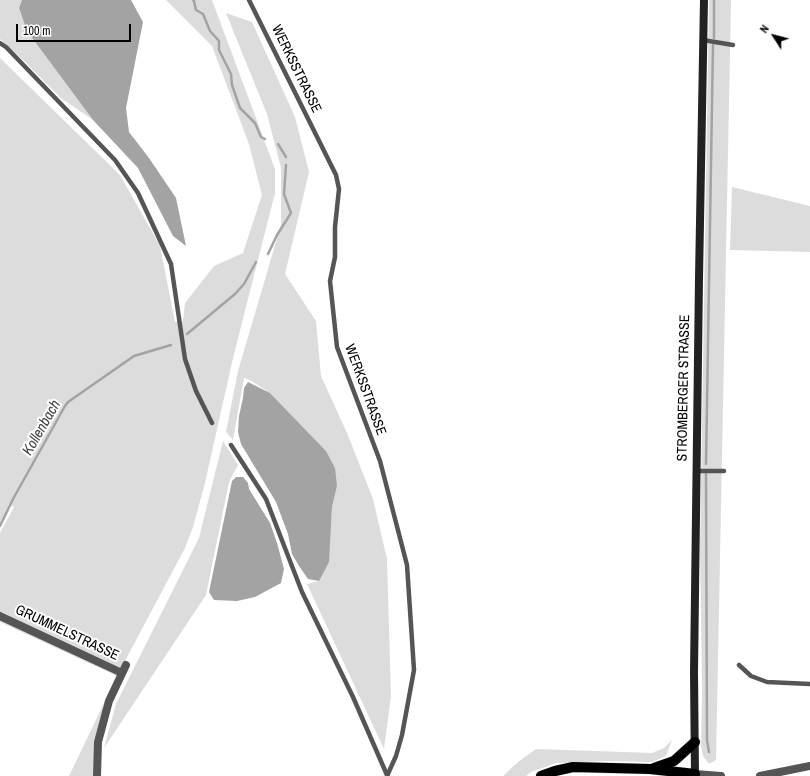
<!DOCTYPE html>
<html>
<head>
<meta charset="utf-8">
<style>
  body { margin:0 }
  #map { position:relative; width:810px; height:776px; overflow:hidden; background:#fff; font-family:"Archivo Narrow",sans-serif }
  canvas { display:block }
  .north { position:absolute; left:754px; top:16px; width:40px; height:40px; -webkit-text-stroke:3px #fff; paint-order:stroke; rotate:306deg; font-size:11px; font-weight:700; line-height:16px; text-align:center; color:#000 }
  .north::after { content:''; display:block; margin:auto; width:14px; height:18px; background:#000; clip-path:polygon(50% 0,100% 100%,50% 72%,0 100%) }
  .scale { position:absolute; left:16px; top:24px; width:115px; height:18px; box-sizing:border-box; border:2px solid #000; border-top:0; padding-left:5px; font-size:12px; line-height:14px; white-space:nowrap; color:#000; -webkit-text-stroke:3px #fff; paint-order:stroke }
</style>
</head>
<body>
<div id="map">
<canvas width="810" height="776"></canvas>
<div class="north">N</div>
<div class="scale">100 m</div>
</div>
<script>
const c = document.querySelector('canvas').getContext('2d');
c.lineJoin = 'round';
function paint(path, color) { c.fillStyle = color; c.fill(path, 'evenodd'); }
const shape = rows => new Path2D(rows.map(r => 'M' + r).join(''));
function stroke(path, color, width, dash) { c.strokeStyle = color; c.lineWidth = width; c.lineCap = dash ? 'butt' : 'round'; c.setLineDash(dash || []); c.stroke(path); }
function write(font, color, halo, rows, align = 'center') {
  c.font = font + ' "Archivo Narrow",sans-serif'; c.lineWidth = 4; c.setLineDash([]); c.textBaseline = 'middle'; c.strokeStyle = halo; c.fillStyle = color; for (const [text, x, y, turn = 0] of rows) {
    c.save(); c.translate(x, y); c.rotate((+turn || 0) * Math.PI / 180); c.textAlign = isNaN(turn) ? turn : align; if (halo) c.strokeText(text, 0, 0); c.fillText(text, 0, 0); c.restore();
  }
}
paint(shape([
  [0,0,22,0,19,8,27,31,93,120,61,98,23,60,0,39],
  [166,0,212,0,275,169,275,193,233,358,205,483,193,527,185,548,117,676,0,622,0,533,14,507,9,504,0,523,0,58,120,175,160,246,175,322,183,321,185,303,214,266,243,253,262,195,249,144,212,46],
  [709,0,731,0,716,760,709,764,703,756,701,745,702,689,700,548],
  [226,13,252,22,295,117,309,172,285,274,316,321,321,376,347,433,373,499,387,559,391,696,384,749,307,584,319,581,331,525,332,507,337,486,326,451,270,393,250,380,244,378,233,440,226,432,238,371,281,225,281,168,267,114],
  [732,187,810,206,810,252,730,250],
  [223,441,238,465,229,482,206,595,104,748,116,704,199,538],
  [105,701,95,743,93,776,69,776],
  [672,740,666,756,652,762,605,761,556,763,531,772,526,776,503,776,518,762,536,749,652,753,664,748]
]), '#dcdcdc');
paint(shape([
  [22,0,131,0,143,22,126,108,129,132,149,158,176,198,186,246,173,236,138,168,93,120,27,31,19,8],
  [248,382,270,393,326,451,335,468,337,486,332,507,329,562,319,581,308,579,299,566,292,554,288,534,276,502,241,444,238,432,239,416,243,398,244,388],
  [236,477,243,477,248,483,249,489,270,523,277,543,284,569,281,583,255,597,237,601,214,600,209,592,232,481]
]), '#a3a3a3');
stroke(shape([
  [193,0,194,1,196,10,203,14,210,31,219,41,219,50,231,74,232,85,240,108,255,123,261,137,265,139],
  [714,38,714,0],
  [278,144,286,157],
  [268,254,277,235,291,213,284,194,286,165],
  [187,334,235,294,244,284,256,262],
  [706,464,713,45],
  [706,474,707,740,709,752],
  [0,526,13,499,65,406,68,402,134,356,171,345]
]), '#a3a3a3', 2.5);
const primary = shape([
  [654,768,674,761,695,742],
  [541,776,555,771,573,767,650,769,695,774]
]);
stroke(primary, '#dbdbdb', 11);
stroke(shape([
  [249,0,336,175,339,189,335,227,335,257,330,281,337,347,380,461,407,565,414,670,402,735,396,756,387,776],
  [703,40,733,45],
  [0,43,6,47,115,160,138,193,171,264,185,359,196,391,212,423],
  [231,445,266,499,302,592,353,697,387,775],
  [697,471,724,471],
  [739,665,751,676,767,682,810,684]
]), '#555', 4.5);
stroke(shape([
  [0,616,122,673],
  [695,774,721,776],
  [97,776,98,742,109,701,126,665],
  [760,776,810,766]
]), '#555', 8);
stroke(shape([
  [695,776,694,672,699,278,704,0]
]), '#222', 8);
stroke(primary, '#000', 10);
write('14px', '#000', '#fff', [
  ["WERKSSTRASSE",296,69,64],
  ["STROMBERGER STRASSE",684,388,-89],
  ["WERKSSTRASSE",365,390,70],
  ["GRUMMELSTRASSE",67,633,25]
]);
write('italic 15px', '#444', '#fff', [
  ["Kollenbach",42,428,-60]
]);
</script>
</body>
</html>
